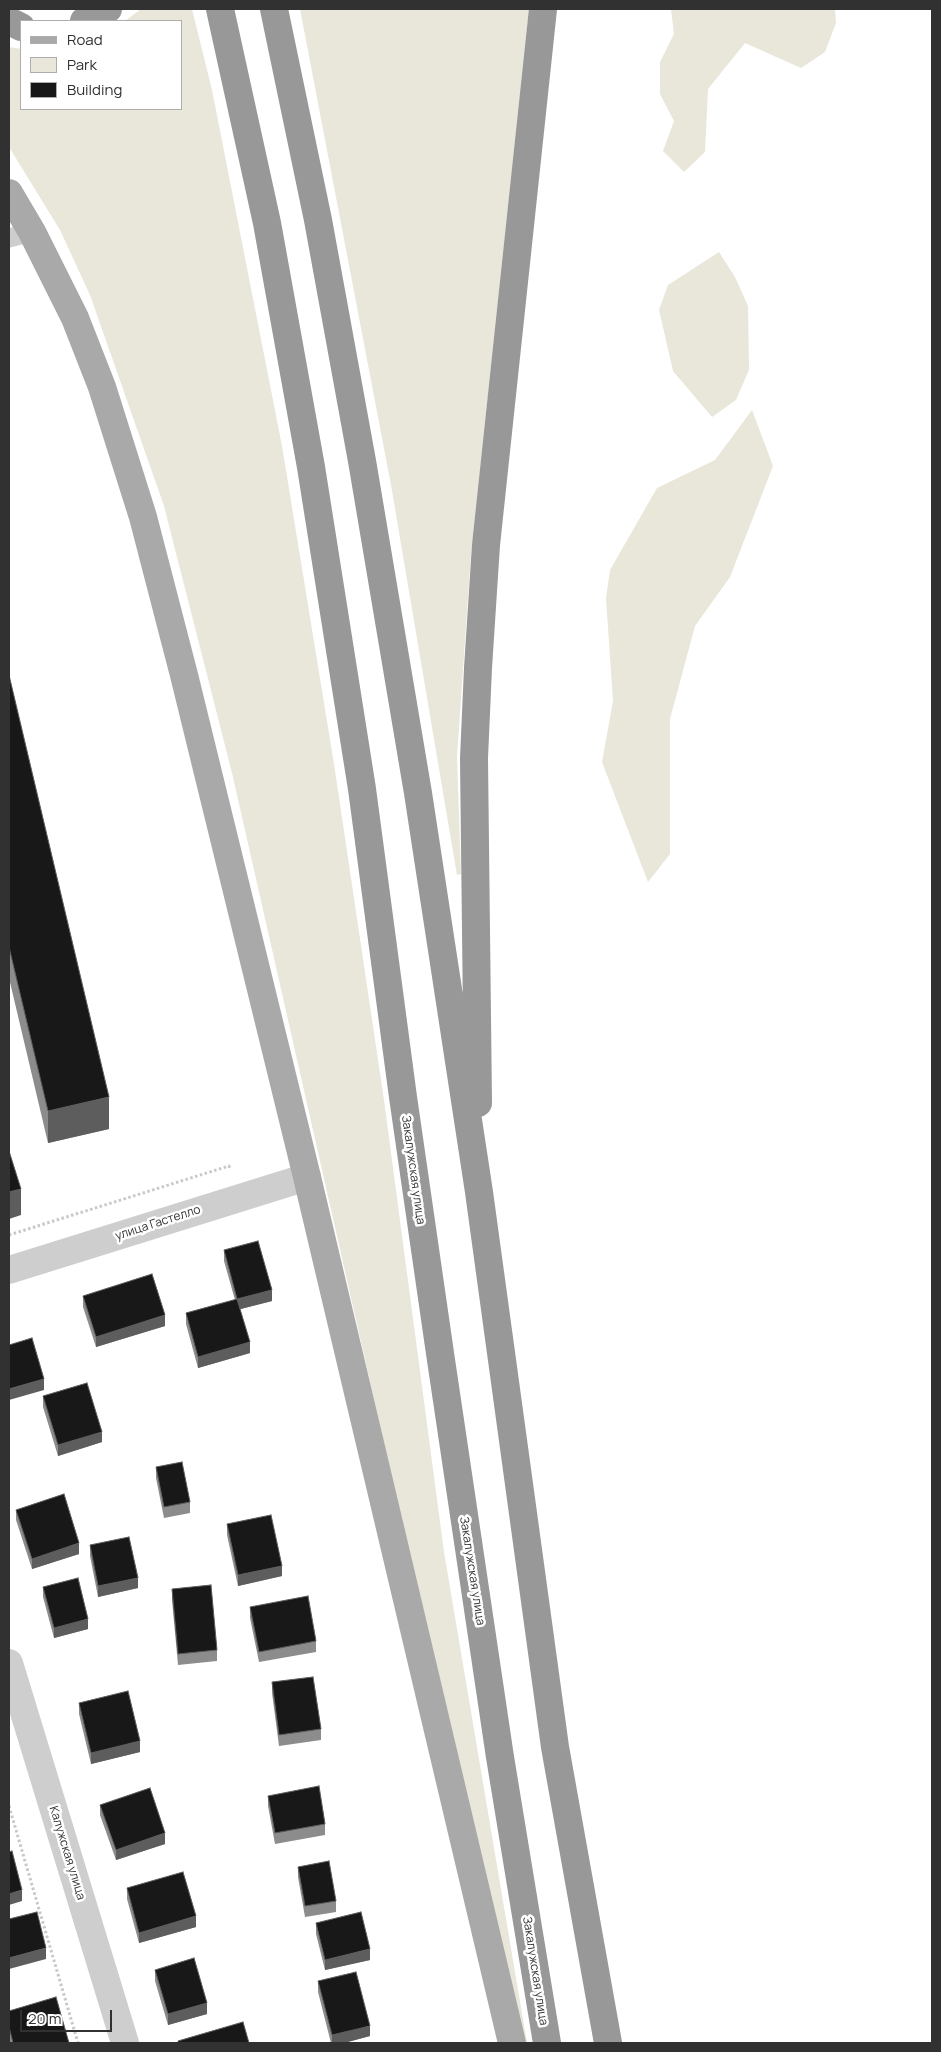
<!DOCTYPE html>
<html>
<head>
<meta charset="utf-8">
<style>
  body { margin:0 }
  #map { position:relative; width:941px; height:2052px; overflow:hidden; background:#fff; font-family:Manrope,sans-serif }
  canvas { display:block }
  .frame { position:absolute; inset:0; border:10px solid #313131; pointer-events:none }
  .legend { position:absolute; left:20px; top:20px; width:162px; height:90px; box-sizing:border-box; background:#fff; border:1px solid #adadad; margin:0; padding:6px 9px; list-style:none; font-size:15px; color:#313131 }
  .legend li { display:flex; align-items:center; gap:10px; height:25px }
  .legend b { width:25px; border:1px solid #adadad }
  .scale { position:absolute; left:20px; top:2010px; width:92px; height:22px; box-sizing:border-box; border:2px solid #313131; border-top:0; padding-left:6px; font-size:15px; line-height:18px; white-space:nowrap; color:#313131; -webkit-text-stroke:4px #fff; paint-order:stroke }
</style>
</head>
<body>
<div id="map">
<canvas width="941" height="2052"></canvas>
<div class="frame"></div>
<ul class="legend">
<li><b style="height:6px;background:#a9a9a9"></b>Road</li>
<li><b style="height:14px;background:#e9e6da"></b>Park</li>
<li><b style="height:14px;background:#181818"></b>Building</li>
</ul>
<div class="scale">20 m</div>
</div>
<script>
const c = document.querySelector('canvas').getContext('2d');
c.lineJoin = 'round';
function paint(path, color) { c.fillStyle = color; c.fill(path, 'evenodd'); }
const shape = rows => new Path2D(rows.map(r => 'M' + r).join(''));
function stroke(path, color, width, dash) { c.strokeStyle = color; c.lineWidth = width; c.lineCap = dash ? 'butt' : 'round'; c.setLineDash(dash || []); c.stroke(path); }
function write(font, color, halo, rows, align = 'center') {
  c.font = font + ' Manrope,sans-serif'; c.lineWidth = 5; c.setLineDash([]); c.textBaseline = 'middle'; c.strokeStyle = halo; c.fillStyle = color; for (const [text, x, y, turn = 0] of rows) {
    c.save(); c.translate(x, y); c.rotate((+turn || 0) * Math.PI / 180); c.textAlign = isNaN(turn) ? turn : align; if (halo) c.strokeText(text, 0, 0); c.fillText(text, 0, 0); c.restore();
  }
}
paint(shape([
  [141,9,192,9,212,90,282,446,334,764,384,1100,444,1552,527,2043,520,2043,232,773,164,506,90,295,60,230,9,147,9,47,21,49,21,109,181,109,181,21,125,21],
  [300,9,529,9,471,554,457,757,461,874,457,875,391,485],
  [671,9,835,9,836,23,825,52,801,68,745,43,708,89,705,152,684,172,663,151,674,121,660,94,660,62,674,34],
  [719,252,735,277,748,306,749,370,736,400,712,417,673,371,659,310,668,285],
  [752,410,773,466,730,577,695,626,670,719,670,854,648,882,602,762,613,701,606,598,610,570,657,488,715,460]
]), '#e9e6da');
stroke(shape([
  [9,1235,229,1166,230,1170],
  [9,1806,78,2043]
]), '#c8c8c8', 3, [2.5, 2.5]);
stroke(shape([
  [9,238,32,232]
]), '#cecece', 19);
stroke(shape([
  [9,1270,307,1177],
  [9,1663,125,2043]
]), '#cecece', 28);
stroke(shape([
  [9,193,32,232,75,318,102,387,143,517,184,675,307,1177,512,2043]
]), '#a9a9a9', 28);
stroke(shape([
  [220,9,267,223,311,467,362,789,403,1097,441,1360,500,1757,547,2043],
  [274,9,318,220,362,461,418,793,479,1192,555,1747,608,2043],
  [9,21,21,27],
  [84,21,108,9],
  [478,1103,474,758,478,668,486,545,543,9]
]), '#989898', 28);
paint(shape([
  [9,675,109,1129,48,1143,9,978],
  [224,1250,272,1301,240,1309,250,1353,198,1368,186,1324,186,1313,235,1300,224,1261],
  [83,1296,165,1326,96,1347,83,1307],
  [43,1396,102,1442,58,1456,43,1407],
  [156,1467,190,1502,190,1513,164,1518,156,1478],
  [16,1510,79,1554,32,1569,16,1520],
  [227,1524,282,1576,238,1586,227,1535],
  [90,1545,138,1588,98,1597,90,1556],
  [43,1587,88,1629,54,1638,43,1597],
  [172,1589,217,1650,217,1661,178,1665,172,1600],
  [250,1607,316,1641,316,1652,259,1662,250,1618],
  [272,1682,321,1729,321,1740,279,1746,272,1693],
  [79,1703,140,1752,91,1764,79,1714],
  [268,1796,325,1824,325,1835,275,1844,268,1806],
  [100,1805,165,1844,116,1860,100,1815],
  [298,1867,336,1901,336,1912,305,1917,298,1877],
  [127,1888,196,1927,139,1943,127,1899],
  [316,1923,370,1960,325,1970,316,1934],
  [155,1970,207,2014,168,2025,155,1981],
  [318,1981,370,2036,344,2043,331,2043,318,1992],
  [9,2011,69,2043,10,2043,9,2038]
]), '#8c8c8c');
paint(shape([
  [109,1097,109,1129,48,1143,48,1111],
  [21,1189,21,1215,9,1219,9,1192],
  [272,1290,272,1301,237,1310,237,1299],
  [165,1315,165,1326,96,1347,96,1337],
  [250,1342,250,1353,198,1368,198,1357],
  [44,1379,44,1390,9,1400,9,1389],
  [102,1432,102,1442,58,1456,58,1445],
  [79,1543,79,1554,32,1569,32,1559],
  [282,1566,282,1576,238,1586,238,1575],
  [138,1578,138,1588,98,1597,98,1586],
  [88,1619,88,1629,54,1638,54,1628],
  [140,1741,140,1752,91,1764,91,1753],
  [165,1833,165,1844,116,1860,116,1850],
  [22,1890,22,1901,9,1905,9,1894],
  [196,1916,196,1927,139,1943,139,1933],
  [46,1948,46,1959,9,1969,9,1958],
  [370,1949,370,1960,325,1970,325,1960],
  [207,2003,207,2014,168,2025,168,2014],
  [370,2026,370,2036,344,2043,332,2043,332,2035]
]), '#5d5d5d');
const building = shape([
  [9,675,109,1097,48,1111,9,947,9,675],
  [9,1151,21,1189,9,1192,9,1151],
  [258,1241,272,1290,237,1299,224,1250,258,1241],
  [152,1274,165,1315,96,1337,83,1296,152,1274],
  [237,1299,250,1342,198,1357,186,1313,237,1299],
  [32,1338,44,1379,9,1389,9,1345,32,1338],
  [87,1383,102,1432,58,1445,43,1396,87,1383],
  [182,1462,190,1502,164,1507,156,1467,182,1462],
  [64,1494,79,1543,32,1559,16,1510,64,1494],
  [271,1515,282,1566,238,1575,227,1524,271,1515],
  [129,1537,138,1578,98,1586,90,1545,129,1537],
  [78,1578,88,1619,54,1628,43,1587,78,1578],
  [211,1585,217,1650,178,1654,172,1589,211,1585],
  [308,1596,316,1641,259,1652,250,1607,308,1596],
  [313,1677,321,1729,279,1735,272,1682,313,1677],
  [128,1691,140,1741,91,1753,79,1703,128,1691],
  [319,1786,325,1824,275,1833,268,1796,319,1786],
  [150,1788,165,1833,116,1850,100,1805,150,1788],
  [12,1851,22,1890,9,1894,9,1852,12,1851],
  [329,1861,336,1901,305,1906,298,1867,329,1861],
  [183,1872,196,1916,139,1933,127,1888,183,1872],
  [37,1912,46,1948,9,1958,9,1919,37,1912],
  [361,1912,370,1949,325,1960,316,1923,361,1912],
  [194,1958,207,2003,168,2014,155,1970,194,1958],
  [356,1972,370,2026,332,2035,318,1981,356,1972],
  [56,1997,69,2043,13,2043,9,2027,9,2011,56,1997],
  [243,2022,249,2043,178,2043,178,2041,243,2022]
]);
paint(building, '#181818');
stroke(building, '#5d5d5d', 1);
write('12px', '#313131', '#fff', [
  ["Закалужская улица",413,1170,82],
  ["улица Гастелло",158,1223,-18],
  ["Закалужская улица",472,1571,81],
  ["Калужская улица",67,1853,73],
  ["Закалужская улица",535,1971,81]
]);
</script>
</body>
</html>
